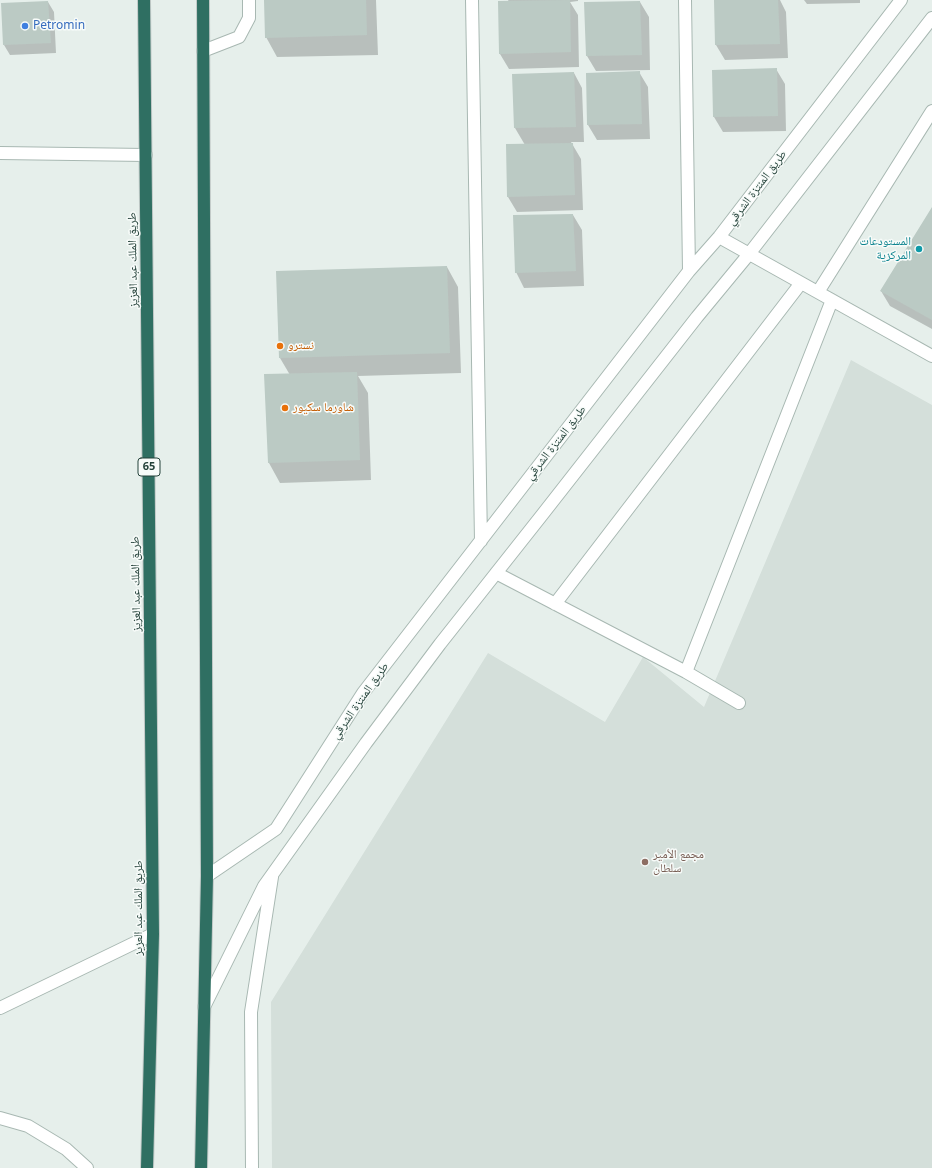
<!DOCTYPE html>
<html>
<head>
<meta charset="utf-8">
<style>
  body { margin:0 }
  canvas { display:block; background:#e6efeb }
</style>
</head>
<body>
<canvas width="932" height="1168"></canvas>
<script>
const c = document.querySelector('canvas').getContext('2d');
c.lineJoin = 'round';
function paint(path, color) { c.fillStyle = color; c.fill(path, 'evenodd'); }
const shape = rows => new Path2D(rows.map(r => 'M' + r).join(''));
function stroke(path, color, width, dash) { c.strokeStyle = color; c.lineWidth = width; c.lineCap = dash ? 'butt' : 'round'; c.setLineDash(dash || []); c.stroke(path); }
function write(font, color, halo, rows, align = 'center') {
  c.font = font + ' "Noto Sans","Noto Naskh Arabic",sans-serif'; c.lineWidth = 3; c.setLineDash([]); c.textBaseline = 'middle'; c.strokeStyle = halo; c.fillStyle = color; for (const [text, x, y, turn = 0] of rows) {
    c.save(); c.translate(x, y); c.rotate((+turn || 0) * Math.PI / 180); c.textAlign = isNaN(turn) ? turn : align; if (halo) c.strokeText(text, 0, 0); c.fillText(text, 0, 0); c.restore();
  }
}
paint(shape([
  [851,360,932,405,932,1168,272,1168,271,1002,488,653,605,722,643,657,704,707]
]), '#d4dfda');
paint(shape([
  [265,0,376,0,378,55,277,57,266,37],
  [508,0,578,0,578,1,570,2,578,15,579,67,509,69,500,54,509,2],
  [715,0,780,0,786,12,788,58,725,60,716,45],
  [804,0,860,0,860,3,807,4],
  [48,2,54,12,56,53,10,55,4,45],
  [640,2,649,17,650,70,596,71,587,56],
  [776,69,785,84,786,131,723,132,714,117,713,71],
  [639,72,648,87,650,139,597,140,588,125],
  [574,73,582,88,584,142,571,142,581,159,583,210,517,212,508,197,525,145,515,128],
  [932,209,932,329,890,306,881,291],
  [573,215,582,230,584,286,524,288,516,272],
  [447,267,458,287,461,373,358,376,368,393,371,480,280,483,269,463,265,375,290,375,280,358]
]), '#0003');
paint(shape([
  [264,0,366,0,367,35,265,38],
  [570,0,571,52,499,54,498,1],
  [714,0,778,0,780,44,715,45],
  [48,1,51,43,3,45,1,3],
  [640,1,642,55,586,56,584,2],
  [777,68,778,116,713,117,712,70],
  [640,71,642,124,587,125,586,73],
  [574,72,576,127,514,128,512,74],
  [573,143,575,195,507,197,506,144],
  [932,207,932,320,880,291],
  [573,214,576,271,515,273,513,215],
  [447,266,450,353,279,358,276,271],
  [357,372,360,460,268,463,264,374]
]), '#bbcac4');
const minor = shape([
  [472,0,481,541],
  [685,0,689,271],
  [203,51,239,37,249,18,249,0],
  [0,153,146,155],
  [719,237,932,356],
  [818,292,932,111],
  [496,573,686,672,739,703],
  [555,604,801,283],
  [686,672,832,300],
  [207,876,276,829,363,693,689,271,719,237,901,0],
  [204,1007,264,886,366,743,440,644,542,515,697,317,749,254,932,18],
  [0,1008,153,934],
  [0,1118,28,1126,66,1149,87,1168],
  [252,1168,251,1012,272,877]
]);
const highway = shape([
  [144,0,153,934,147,1168],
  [201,1168,207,876,203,0]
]);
stroke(minor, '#a8b8b2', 14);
stroke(highway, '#c2cac8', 14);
stroke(minor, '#fff', 12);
stroke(highway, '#2f6f62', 12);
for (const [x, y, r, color] of [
  [25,26,4,"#3f7fe0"],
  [919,249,4,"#0f9aa8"],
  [280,346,4,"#e8710a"],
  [285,408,4,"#e8710a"],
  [645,862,4,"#8d6e63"]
]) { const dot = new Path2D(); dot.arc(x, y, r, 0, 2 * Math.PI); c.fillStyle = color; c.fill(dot); stroke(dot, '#f7fbf9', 1.5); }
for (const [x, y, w] of [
  [149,467,22]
]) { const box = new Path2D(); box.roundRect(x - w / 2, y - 9, w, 18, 3); c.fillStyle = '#f7fbf9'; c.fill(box); stroke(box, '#24423a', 1); }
write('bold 11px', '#24423a', null, [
  ["65",149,467]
]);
write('12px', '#366cbe', '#f7fbf9', [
  ["Petromin",33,26]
], 'left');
write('12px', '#24423a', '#f7fbf9', [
  ["طريق المنتزة الشرقي",757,188,-53],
  ["طريق الملك عبد العزيز",133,260,-91],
  ["طريق المنتزة الشرقي",556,443,-52],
  ["طريق الملك عبد العزيز",136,584,-91],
  ["طريق المنتزة الشرقي",360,701,-55],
  ["طريق الملك عبد العزيز",139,908,-90]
]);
write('12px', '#0d838f', '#f7fbf9', [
  ["المستودعات",911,242],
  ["المركزية",911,256]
], 'right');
write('12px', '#c56008', '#f7fbf9', [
  ["نسترو",288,346],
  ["شاورما سكيور",293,408]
], 'left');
write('12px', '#785e54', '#f7fbf9', [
  ["مجمع الأمير",653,855],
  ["سلطان",653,869]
], 'left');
</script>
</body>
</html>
